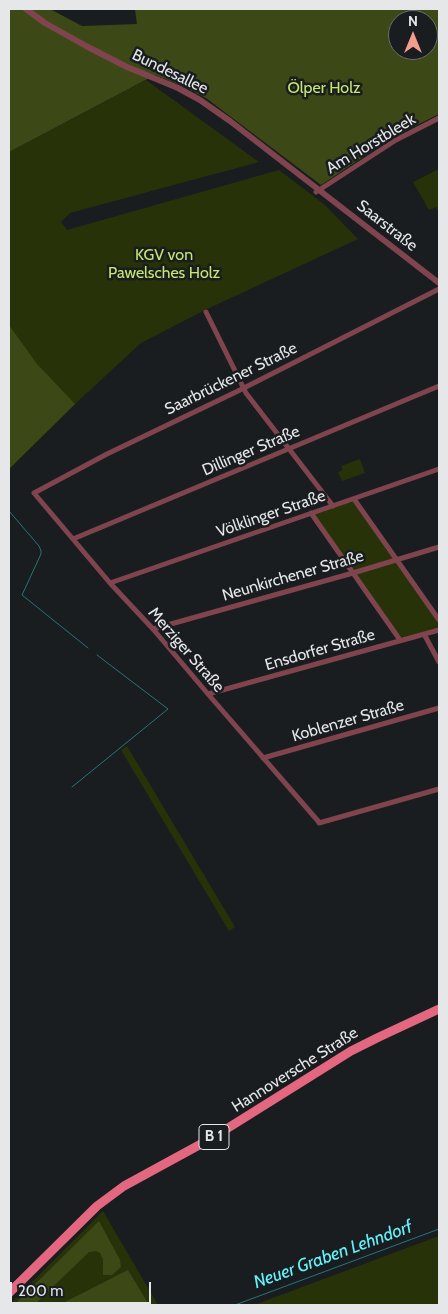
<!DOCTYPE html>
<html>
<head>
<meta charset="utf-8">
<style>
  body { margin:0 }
  #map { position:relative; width:448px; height:1314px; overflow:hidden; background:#191d1f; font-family:Cabin,sans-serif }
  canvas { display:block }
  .frame { position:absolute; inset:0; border:10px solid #e5e7e9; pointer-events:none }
  .north { position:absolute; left:388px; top:10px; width:50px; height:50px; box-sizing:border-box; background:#191d1f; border:1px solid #6b6e70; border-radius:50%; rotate:0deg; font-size:14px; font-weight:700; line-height:20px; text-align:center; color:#e5e7e9 }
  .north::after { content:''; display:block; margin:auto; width:18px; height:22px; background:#f59c91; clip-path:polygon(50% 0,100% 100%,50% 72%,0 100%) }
  .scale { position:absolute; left:10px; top:1282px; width:141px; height:22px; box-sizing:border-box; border:2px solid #e5e7e9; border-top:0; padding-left:6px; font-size:15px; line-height:18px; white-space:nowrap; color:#e5e7e9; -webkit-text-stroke:4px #191d1f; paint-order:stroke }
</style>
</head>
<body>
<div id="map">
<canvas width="448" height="1314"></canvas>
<div class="frame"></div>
<div class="north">N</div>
<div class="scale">200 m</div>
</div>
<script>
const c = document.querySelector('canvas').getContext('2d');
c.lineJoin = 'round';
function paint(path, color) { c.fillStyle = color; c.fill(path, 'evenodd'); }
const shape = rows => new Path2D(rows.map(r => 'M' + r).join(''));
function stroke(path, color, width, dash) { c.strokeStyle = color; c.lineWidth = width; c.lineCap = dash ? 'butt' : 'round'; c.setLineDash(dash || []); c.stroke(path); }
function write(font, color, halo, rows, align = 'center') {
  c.font = font + ' Cabin,sans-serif'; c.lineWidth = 5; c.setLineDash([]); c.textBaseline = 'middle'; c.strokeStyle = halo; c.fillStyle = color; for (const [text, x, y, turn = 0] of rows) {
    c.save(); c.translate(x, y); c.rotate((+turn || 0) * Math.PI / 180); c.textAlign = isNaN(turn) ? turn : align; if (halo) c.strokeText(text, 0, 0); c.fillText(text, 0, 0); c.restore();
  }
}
paint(shape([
  [146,80,259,162,70,213,61,222,67,230,279,170,325,205,358,239,205,310,141,343,75,404,9,469,9,152],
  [439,169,439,213,436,207,429,210,413,182],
  [360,459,365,473,342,481,338,472,343,470,341,466],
  [354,499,439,620,439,630,400,640,311,513],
  [127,746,235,927,229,931,121,750],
  [103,1211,158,1305,9,1305],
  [439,1236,439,1305,254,1305,380,1258]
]), '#283208');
paint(shape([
  [9,9,50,9,82,26,137,24,135,9,439,9,439,114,395,136,321,185,206,98,180,85,155,75,9,152],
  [398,20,428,20,428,50,398,50],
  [9,325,37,364,75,404,9,469],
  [99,1221,120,1260,121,1267,112,1275,103,1275,103,1259,100,1253,96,1251,89,1252,34,1305,14,1305],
  [128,1270,149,1305,59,1305]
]), '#3c4917');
stroke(shape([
  [9,511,39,546,41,551,41,554,22,595,88,648],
  [72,787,168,709,97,655],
  [235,1305,439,1229]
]), '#26757a', 1);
stroke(shape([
  [316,192,396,140,439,118],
  [439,289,238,391,107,454,34,493,110,583,153,629,208,694,318,821,319,823,439,789],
  [206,312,246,393,333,506],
  [354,499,439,620],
  [311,513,400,640],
  [73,539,439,386],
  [110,583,439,469],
  [153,629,353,573,439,547],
  [424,634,439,662],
  [208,694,439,630],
  [263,758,439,708]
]), '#80444e', 5);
stroke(shape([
  [26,9,45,23,86,46,127,67,178,88,200,100,230,121,439,283]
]), '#80444e', 6);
stroke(shape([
  [9,1293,97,1206,124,1186,212,1138,351,1051,379,1037,439,1009]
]), '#e46780', 9);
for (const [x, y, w] of [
  [214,1137,30]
]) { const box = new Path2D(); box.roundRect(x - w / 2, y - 12.5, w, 25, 4); c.fillStyle = '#191d1f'; c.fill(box); stroke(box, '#e5e7e9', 1); }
write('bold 15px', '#e5e7e9', null, [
  ["B 1",214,1137]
]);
write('16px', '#e5e7e9', '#191d1f', [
  ["Bundesallee",170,72,26],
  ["Am Horstbleek",371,144,-31],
  ["Saarstraße",387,226,38],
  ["Saarbrückener Straße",231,379,-26],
  ["Dillinger Straße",251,451,-23],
  ["Völklinger Straße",271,514,-19],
  ["Neunkirchener Straße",293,576,-16],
  ["Merziger Straße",186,650,49],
  ["Ensdorfer Straße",320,650,-16],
  ["Koblenzer Straße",348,721,-16],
  ["Hannoversche Straße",295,1070,-32]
]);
write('16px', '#c6e86c', '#191d1f', [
  ["Ölper Holz",324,88],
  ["KGV von",164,255],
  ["Pawelsches Holz",164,273]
]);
write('italic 18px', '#62f4fd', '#191d1f', [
  ["Neuer Graben Lehndorf",333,1255,-20]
]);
</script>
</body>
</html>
